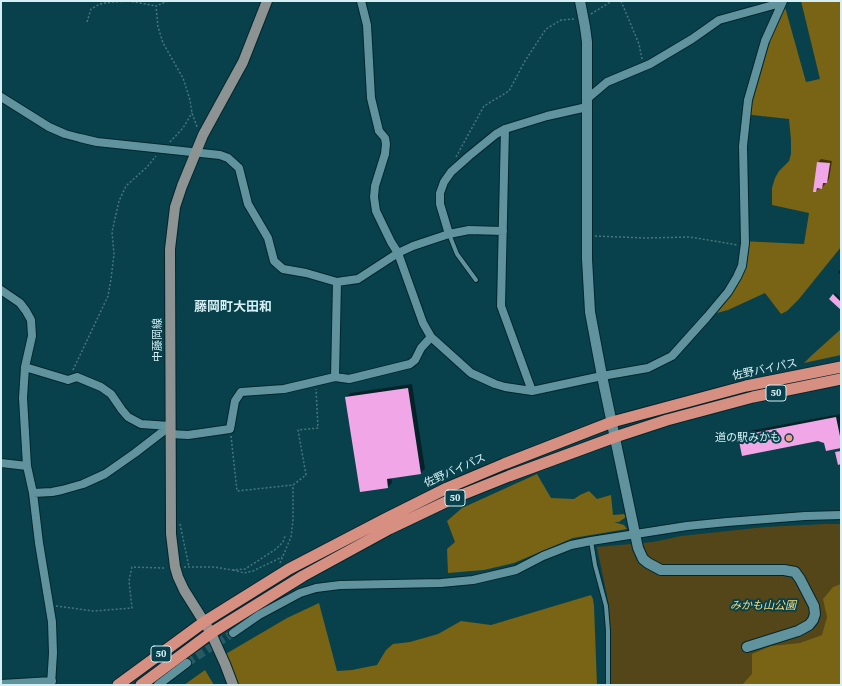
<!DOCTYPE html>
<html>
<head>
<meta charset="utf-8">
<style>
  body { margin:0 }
  #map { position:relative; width:842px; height:686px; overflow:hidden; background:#08414b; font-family:"Source Serif 4",serif }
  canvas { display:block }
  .frame { position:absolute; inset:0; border:2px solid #d5eff4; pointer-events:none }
</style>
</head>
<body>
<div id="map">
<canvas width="842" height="686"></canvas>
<div class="frame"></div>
</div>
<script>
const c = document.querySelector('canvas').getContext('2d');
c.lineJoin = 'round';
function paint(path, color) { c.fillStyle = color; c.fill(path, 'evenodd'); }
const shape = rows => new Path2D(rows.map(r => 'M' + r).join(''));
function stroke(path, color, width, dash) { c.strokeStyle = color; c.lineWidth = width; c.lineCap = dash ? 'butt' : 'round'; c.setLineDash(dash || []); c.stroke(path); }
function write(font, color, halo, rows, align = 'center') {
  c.font = font + ' "Source Serif 4","Noto Sans JP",serif'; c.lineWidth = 4; c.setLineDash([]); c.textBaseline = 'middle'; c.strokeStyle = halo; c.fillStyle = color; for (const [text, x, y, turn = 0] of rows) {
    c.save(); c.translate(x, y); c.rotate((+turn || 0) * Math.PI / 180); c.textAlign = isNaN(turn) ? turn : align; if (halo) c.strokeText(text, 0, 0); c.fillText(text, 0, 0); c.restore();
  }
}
paint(shape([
  [825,524,841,524,841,685,611,685,611,641,608,601,597,547,653,542,681,536,765,527]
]), '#544618');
paint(shape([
  [801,1,839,1,841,5,841,247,799,299,787,311,781,314,765,293,728,310,713,314,736,280,741,241,804,244,809,213,772,205,772,188,775,178,779,171,789,161,791,154,791,140,789,119,743,114,744,107,780,12,785,7,806,82,820,79],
  [841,329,841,355,804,363,811,356],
  [537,474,551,498,574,499,580,495,589,491,597,499,611,495,613,515,624,514,626,517,619,522,614,522,624,525,627,529,573,538,514,563,484,570,448,573,447,549,455,542,447,521,462,508],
  [841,584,841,685,742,685,752,674,752,654,771,646,800,643,822,635,827,617,823,599,833,587],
  [591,595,593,599,594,606,597,685,238,685,224,655,287,618,319,603,337,671,352,670,377,665,386,650,393,644,410,642,438,634,461,621,491,625],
  [205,670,214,685,184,685]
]), '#796314');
paint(shape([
  [821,159,832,161,829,179,822,188,815,191,818,162],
  [841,269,841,275,838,272],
  [835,293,841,299,841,308,830,299],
  [412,384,425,469,420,473,391,477,392,483,388,487,346,397,351,393],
  [840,414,841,447,818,440,739,436,743,432]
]), '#0007');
paint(shape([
  [817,162,830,163,827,183,823,183,822,189,817,188,816,192,813,192],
  [833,294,841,302,841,310,829,299],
  [408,388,421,474,387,479,388,488,360,492,345,397],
  [836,417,841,441,841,448,826,451,824,443,818,441,742,456,738,436],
  [841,451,841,464,838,465,835,452]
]), '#f1a7e7');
stroke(shape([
  [187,663,233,633]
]), '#275b64', 8, [8, 4]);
const service = shape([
  [449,234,457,254,476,280],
  [591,541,595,565,606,606,608,631,608,685]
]);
const minor = shape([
  [361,1,367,25,371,98,379,131,385,138,386,144,385,154,375,186,374,197,376,211,391,242,398,253,423,323,431,337,471,373,495,384,505,387,532,391,602,376,648,368,672,356,707,317,728,292,737,277,742,266,745,243,743,146,748,100,765,41,783,1],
  [1,97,49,127,65,134,80,138,97,142,220,155,228,158,239,168,248,204,268,238,274,261,283,269,306,273,337,282,358,279,398,253,413,246,449,234,440,204,440,193,444,182,451,172,469,156,496,134,505,129,547,116,587,107],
  [587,99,607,82,650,64,692,39,719,20,781,3],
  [505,129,501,306,532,391],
  [449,234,469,230,503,231],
  [1,290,20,303,26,311,31,320,32,336,25,367,23,398,27,466,33,493,39,543,52,622,53,653,51,685],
  [25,367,68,380,77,377,101,387,111,394,122,410,128,417,141,424,170,426],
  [335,377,337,282],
  [170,434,188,435,230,429,235,401,241,392,284,389,335,377,349,379,410,364,415,360,421,348,431,337],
  [1,463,27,466],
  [33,493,52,492,62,490,83,484,105,474,135,453,170,426],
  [233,633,259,615,300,593,316,588,340,585,441,583,473,580,516,570,543,556,571,545,591,541,687,526,727,522,805,516,841,515],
  [1,684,52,681],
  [158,685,187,663]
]);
const tertiary = shape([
  [580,1,585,27,587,42,587,259,590,312,602,376,638,548,643,559,648,563,661,570,784,570,795,572,800,579,814,606,815,614,813,620,809,625,798,631,747,647]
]);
const secondary = shape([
  [233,685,225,664,211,633,184,590,178,577,175,567,171,534,170,249,175,207,182,186,203,135,243,62,267,1]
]);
const trunk = shape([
  [118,685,204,622,289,569,385,519,447,488,504,464,612,422,746,386,841,367],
  [141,685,211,633,303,576,389,529,454,498,509,476,615,437,667,420,753,397,841,379]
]);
stroke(service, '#00262d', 6);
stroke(minor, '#00262d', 10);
stroke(tertiary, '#00262d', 12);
stroke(secondary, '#00262d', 12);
stroke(trunk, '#00262d', 13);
stroke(shape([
  [168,1,156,6,158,27,163,43,183,78,190,100,192,113,197,127],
  [621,1,639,44,642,59],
  [591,14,612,1],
  [87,22,91,9,100,4,112,2,129,1,156,6],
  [170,142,183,128,192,113],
  [456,157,484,106,509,91,525,61,546,29,561,20,574,19],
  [595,236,645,238,690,237,738,245],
  [73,370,108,296,111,279,114,254,112,232,119,201,126,186,147,167,156,156],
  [231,436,237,491,293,485,306,475,298,430,318,428,316,389],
  [180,524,189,567],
  [280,563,291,537,293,520,293,485],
  [184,567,214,567,232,570,245,569,253,564,276,549,283,542,285,536],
  [233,570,244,573,253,571,282,557],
  [56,606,94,611,132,608,129,581,132,567,164,568]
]), '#47767f', 1.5, [2, 2]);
stroke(service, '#60939d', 4);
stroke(minor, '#60939d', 8);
stroke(tertiary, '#60939d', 10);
stroke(secondary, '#8d9293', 10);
stroke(trunk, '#d78f82', 11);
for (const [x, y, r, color] of [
  [789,438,4,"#f49d8c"]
]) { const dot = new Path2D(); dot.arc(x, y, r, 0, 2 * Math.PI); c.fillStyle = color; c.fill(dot); stroke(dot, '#08414b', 1.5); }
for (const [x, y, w] of [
  [776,393,20],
  [455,498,20],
  [161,654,20]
]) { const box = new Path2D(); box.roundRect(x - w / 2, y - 8, w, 16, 3); c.fillStyle = '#08414b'; c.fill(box); stroke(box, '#d5eff4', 1); }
write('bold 10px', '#d5eff4', null, [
  ["50",776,393],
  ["50",455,498],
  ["50",161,654]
]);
write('11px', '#d5eff4', '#08414b', [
  ["中藤岡線",158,340,-90],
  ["佐野バイパス",765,370,-12],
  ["佐野バイパス",455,471,-24]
]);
write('11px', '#d5eff4', '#08414b', [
  ["道の駅みかも",781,438]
], 'right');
write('italic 11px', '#fadb7c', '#08414b', [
  ["みかも山公園",763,606]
]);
write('bold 13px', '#d5eff4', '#08414b', [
  ["藤岡町大田和",233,308]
]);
</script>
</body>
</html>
